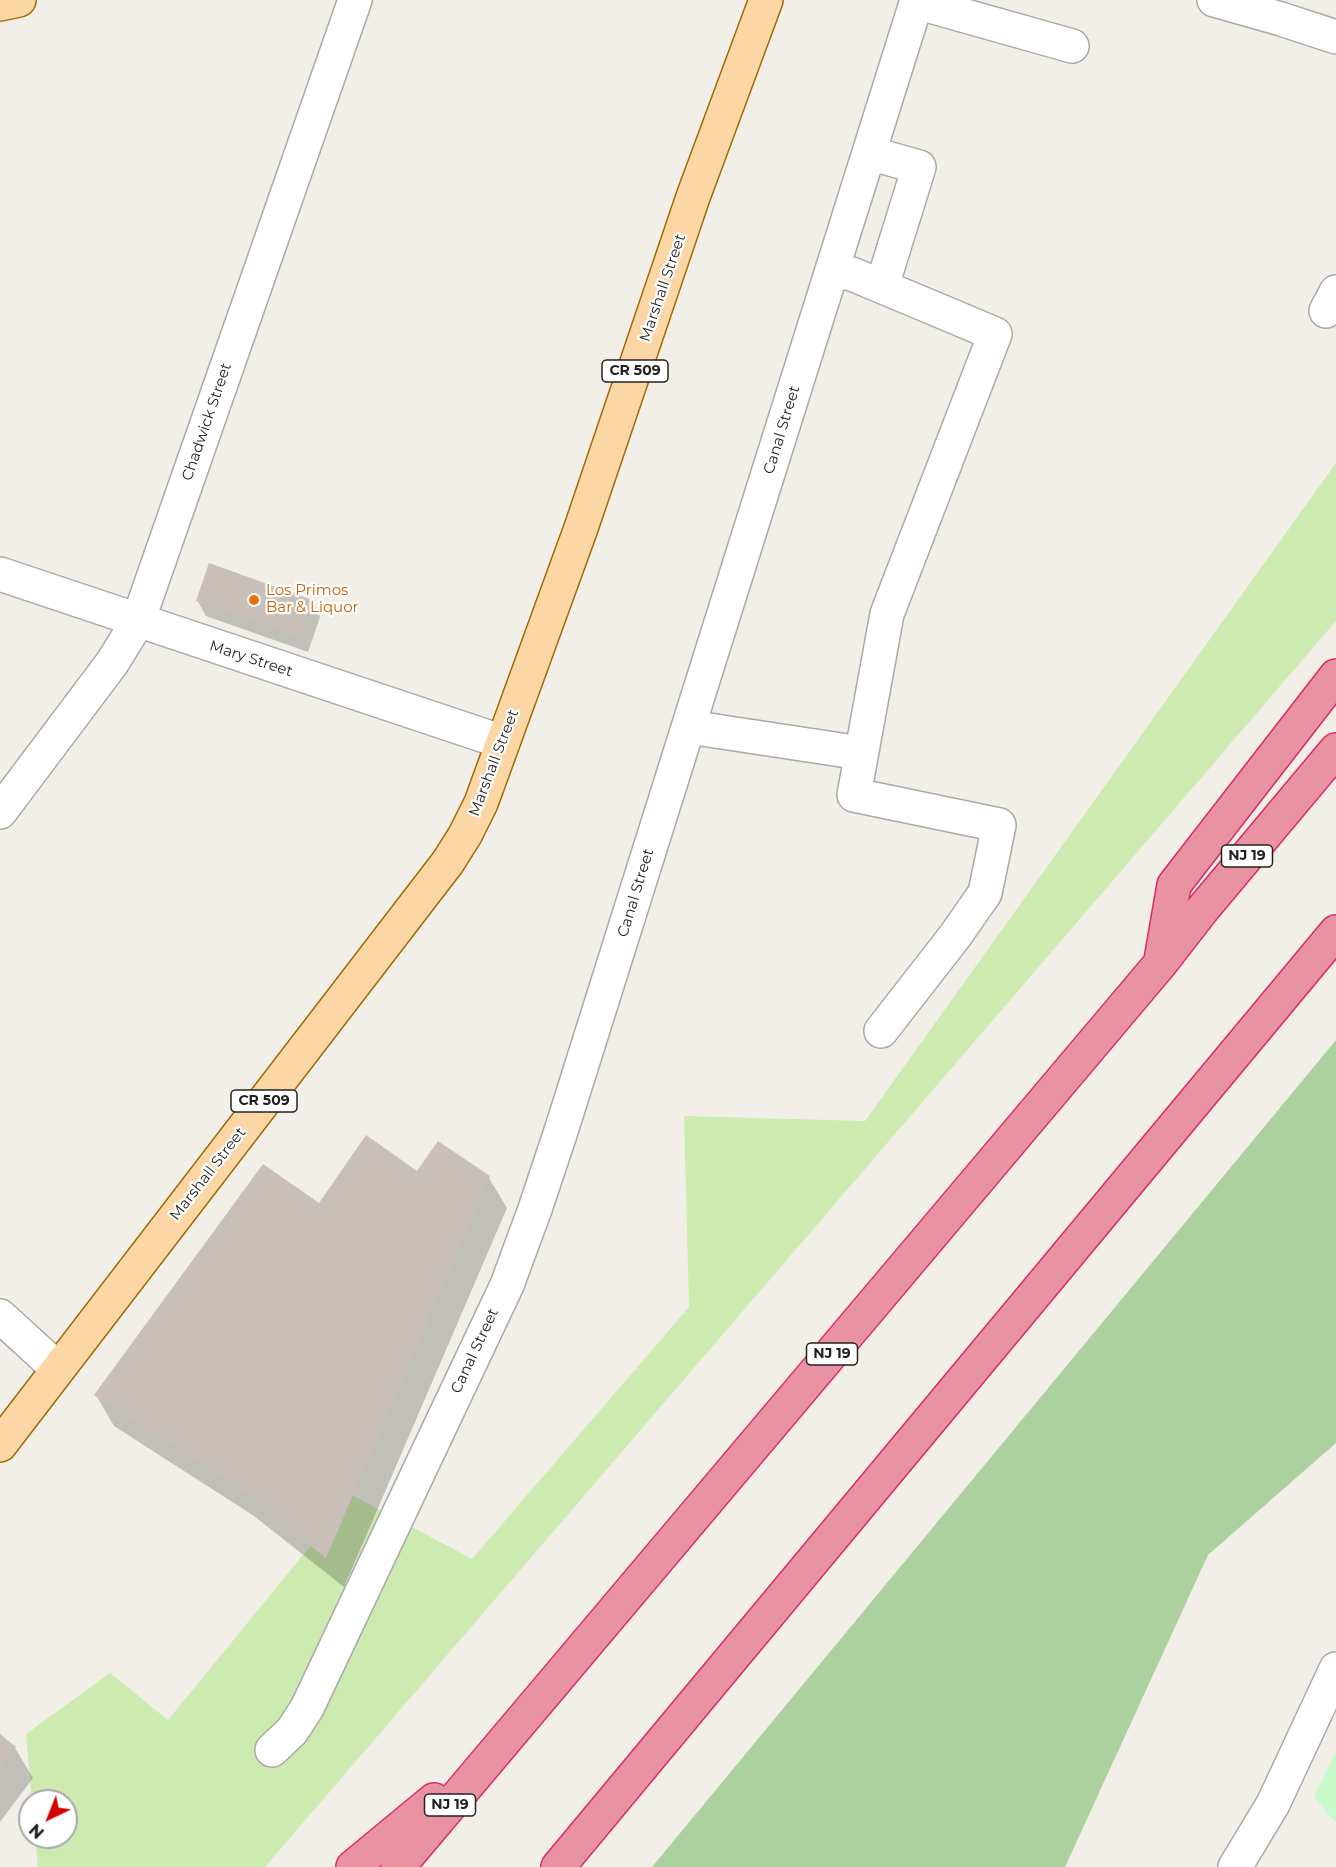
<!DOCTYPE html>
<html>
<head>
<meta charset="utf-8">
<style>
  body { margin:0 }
  #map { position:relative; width:1336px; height:1867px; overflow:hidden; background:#f2efe9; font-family:Montserrat,sans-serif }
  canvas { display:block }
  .north { position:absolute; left:18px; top:1789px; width:60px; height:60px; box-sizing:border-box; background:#fff; border:2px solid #a7a7a7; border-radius:50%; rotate:223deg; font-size:16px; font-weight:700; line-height:24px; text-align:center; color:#222 }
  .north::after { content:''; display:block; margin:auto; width:21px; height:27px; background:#d40000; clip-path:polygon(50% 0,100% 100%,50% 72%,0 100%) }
</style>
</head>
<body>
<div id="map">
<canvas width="1336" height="1867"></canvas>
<div class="north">N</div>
</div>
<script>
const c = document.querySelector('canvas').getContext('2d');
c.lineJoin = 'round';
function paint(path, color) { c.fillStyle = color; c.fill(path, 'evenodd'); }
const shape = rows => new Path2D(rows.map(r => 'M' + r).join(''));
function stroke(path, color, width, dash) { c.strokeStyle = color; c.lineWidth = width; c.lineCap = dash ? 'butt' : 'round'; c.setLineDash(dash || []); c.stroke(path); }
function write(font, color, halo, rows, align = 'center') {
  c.font = font + ' Montserrat,sans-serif'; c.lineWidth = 4.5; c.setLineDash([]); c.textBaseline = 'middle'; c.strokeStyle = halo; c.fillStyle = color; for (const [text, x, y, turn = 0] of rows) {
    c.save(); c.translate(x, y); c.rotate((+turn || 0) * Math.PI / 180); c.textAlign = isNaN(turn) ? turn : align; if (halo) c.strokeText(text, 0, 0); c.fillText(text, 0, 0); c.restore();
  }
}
paint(shape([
  [1336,463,1336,621,265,1867,38,1867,35,1837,66,1837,66,1801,32,1801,26,1734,110,1673,168,1720,352,1495,472,1559,689,1307,684,1116,865,1121]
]), '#cdebb0');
paint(shape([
  [1336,1040,1336,1443,1208,1555,1065,1867,652,1867]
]), '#add19e');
paint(shape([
  [1336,1751,1336,1823,1314,1797]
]), '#c8facc');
paint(shape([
  [197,600,311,601,320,617,308,652,206,616],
  [417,1173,489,1178,507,1208,344,1587,254,1516,114,1426,96,1395,320,1205],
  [0,1736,15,1748,33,1778,0,1822]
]), '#0003');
paint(shape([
  [209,563,312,600,299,637,196,601],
  [366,1135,417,1171,438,1141,490,1176,326,1558,235,1485,94,1395,263,1164,319,1203],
  [0,1734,16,1747,0,1768]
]), '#c7bfb8');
const minor = shape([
  [1214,0,1281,19,1336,37],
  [916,2,1072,46],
  [869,153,919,167,882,286],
  [832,271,852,274,995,334,887,614,854,795,999,825,985,893,955,936,881,1031],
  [1326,311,1336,292],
  [0,574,503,742],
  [689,727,861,753],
  [0,812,112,663,138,621,355,0],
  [0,1316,58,1369],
  [272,1750,292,1731,307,1708,507,1285,535,1209,562,1128,917,0],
  [1235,1867,1273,1804,1336,1669]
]);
const major = shape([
  [0,4,19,0],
  [0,1445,448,862,465,835,481,803,581,528,693,197,766,0]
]);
const highway = shape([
  [1161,960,1174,885,1336,676],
  [353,1867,434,1800],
  [398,1867,1160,964,1202,910,1336,750],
  [558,1867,1336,932]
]);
stroke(minor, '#a9a9a9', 36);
stroke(major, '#a06b00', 36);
stroke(highway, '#dc2a67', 36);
stroke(minor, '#fff', 33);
stroke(major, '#fcd6a4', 33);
stroke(highway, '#e892a2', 33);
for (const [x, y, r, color] of [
  [254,600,6,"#e8710a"]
]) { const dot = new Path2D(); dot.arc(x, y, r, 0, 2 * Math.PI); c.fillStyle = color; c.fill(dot); stroke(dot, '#fff', 2); }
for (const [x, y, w] of [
  [635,371,66],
  [1247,856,51],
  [264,1101,66],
  [832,1354,51],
  [450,1805,51]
]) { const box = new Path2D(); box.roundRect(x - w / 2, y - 11, w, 22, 4.5); c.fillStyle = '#fff'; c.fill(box); stroke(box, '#222', 1.5); }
write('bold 14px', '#222', null, [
  ["CR 509",635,371],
  ["NJ 19",1247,856],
  ["CR 509",264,1101],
  ["NJ 19",832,1354],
  ["NJ 19",450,1805]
]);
write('15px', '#222', '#fff', [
  ["Marshall Street",663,288,-71],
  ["Chadwick Street",207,422,-71],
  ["Canal Street",782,430,-73],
  ["Mary Street",251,659,18],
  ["Marshall Street",494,763,-69],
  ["Canal Street",636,893,-73],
  ["Marshall Street",208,1174,-52],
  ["Canal Street",475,1351,-65]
]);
write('15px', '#c56008', '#fff', [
  ["Los Primos",266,591],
  ["Bar & Liquor",266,608]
], 'left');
</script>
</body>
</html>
